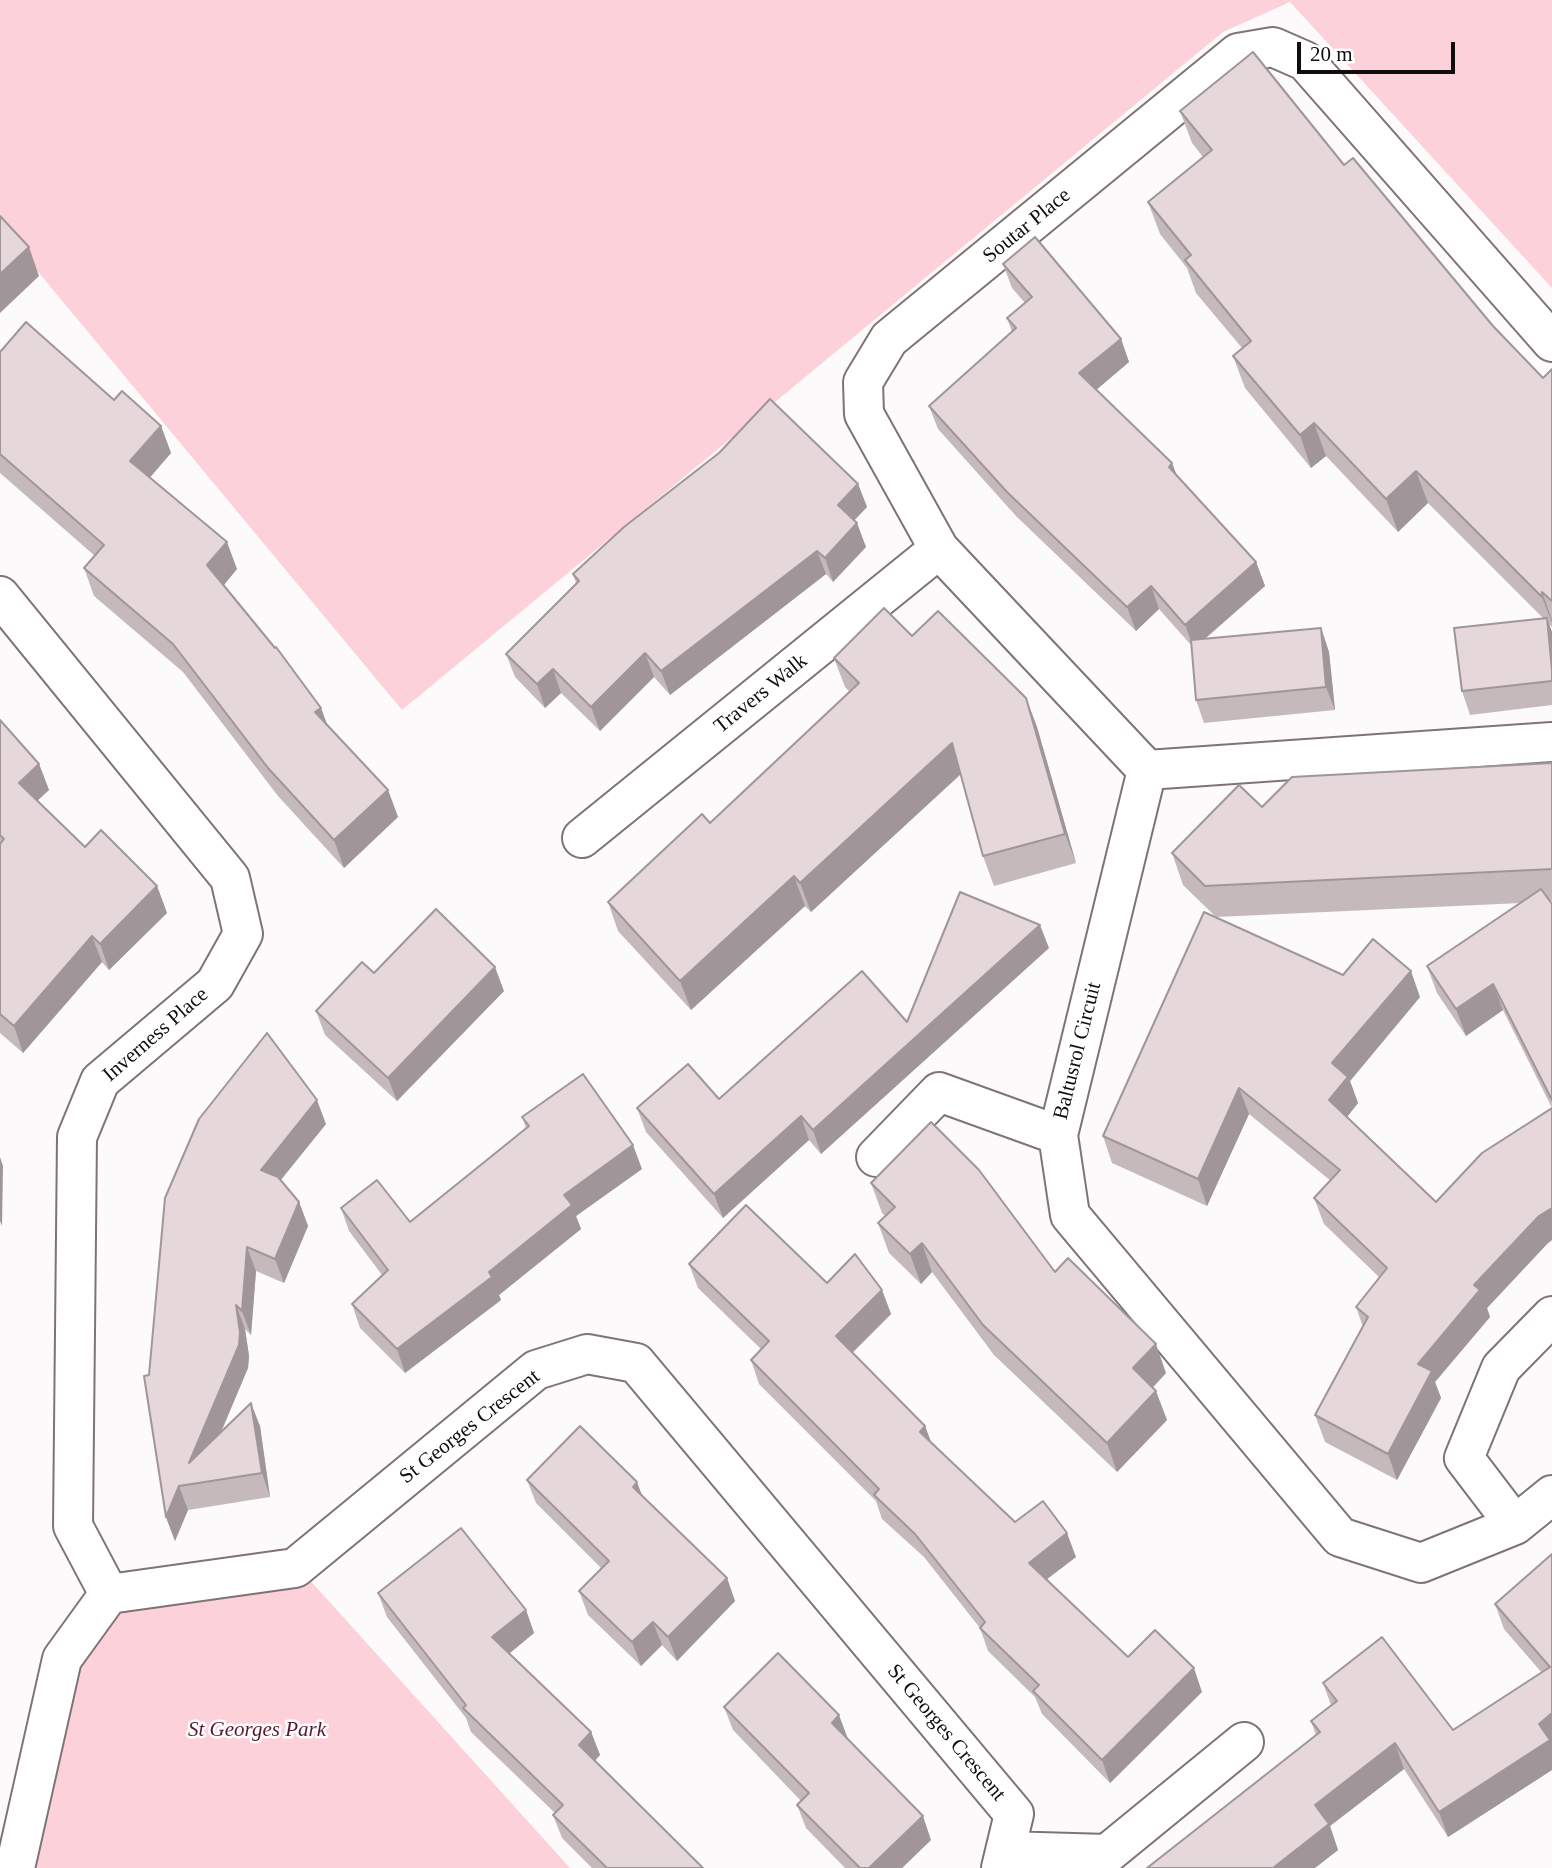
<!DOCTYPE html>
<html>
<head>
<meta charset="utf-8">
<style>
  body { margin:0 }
  #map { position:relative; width:1552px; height:1868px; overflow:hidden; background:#fdfafb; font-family:Georgia,serif }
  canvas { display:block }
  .scale { position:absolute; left:1297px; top:42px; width:158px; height:32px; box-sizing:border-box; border:4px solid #110d0e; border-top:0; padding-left:9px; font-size:21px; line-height:24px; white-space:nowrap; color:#110d0e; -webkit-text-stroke:5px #fff; paint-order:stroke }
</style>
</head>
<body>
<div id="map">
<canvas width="1552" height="1868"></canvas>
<div class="scale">20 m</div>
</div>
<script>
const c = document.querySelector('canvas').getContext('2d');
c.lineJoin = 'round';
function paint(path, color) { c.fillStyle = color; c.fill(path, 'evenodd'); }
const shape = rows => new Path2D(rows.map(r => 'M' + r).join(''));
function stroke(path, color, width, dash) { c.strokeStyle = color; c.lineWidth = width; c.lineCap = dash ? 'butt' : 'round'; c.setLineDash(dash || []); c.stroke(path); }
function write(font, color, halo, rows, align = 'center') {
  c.font = font + ' Georgia,serif'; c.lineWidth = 5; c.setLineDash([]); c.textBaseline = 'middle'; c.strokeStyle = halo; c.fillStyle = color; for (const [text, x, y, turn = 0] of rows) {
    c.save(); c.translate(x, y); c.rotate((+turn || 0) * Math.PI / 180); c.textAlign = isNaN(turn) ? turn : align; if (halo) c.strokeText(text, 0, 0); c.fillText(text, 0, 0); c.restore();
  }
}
paint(shape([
  [0,0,1552,0,1552,288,1290,2,1223,32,402,710,0,226],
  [307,1577,570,1868,34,1868,75,1651,107,1615,176,1597]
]), '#fdd1da');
const minor = shape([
  [0,596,230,878,243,934,215,984,100,1081,77,1137,73,1526,109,1594],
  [1552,742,1147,770,1058,1135,1070,1215,1340,1537,1421,1563,1515,1525,1552,1495],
  [1147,770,939,549,864,414,863,382,889,339,1238,53,1273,47,1305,61,1552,342],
  [582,838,939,549],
  [876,1157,939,1092,1058,1135],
  [1515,1525,1464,1458,1501,1368,1552,1316],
  [1005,1851,1107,1854,1244,1742],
  [15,1868,62,1659,109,1594,295,1568,536,1370,587,1354,636,1363,1014,1814,1001,1868]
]);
stroke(minor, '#7f7375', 42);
stroke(minor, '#fff', 38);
paint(shape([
  [1180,111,1344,165,1493,326,1543,378,1552,369,1552,627,1549,624,1552,632,1552,705,1470,715,1462,691,1543,618,1428,503,1398,532,1326,456,1311,468,1245,388,1233,356,1242,348,1196,293,1187,268,1160,234,1148,202,1203,157,1192,143],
  [1003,264,1121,339,1129,362,1096,390,1172,463,1177,476,1256,562,1265,586,1205,639,1321,628,1329,652,1335,710,1204,723,1196,700,1191,645,1159,609,1136,631,1016,516,938,429,929,406,1012,332,1007,318,1025,303,1012,288],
  [0,352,114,400,161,426,171,453,150,477,237,569,224,585,321,708,327,725,388,790,398,817,344,868,278,796,183,672,94,596,84,568,95,556,0,473],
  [858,484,867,507,854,520,866,547,833,582,826,574,670,695,654,677,600,731,561,693,545,708,515,677,506,654,576,583,573,574],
  [912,636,1026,698,1037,727,1076,863,994,886,983,856,961,774,811,912,805,906,691,1010,618,931,608,902,710,823,850,692,845,687,834,658],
  [0,720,39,764,49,790,37,801,85,847,157,886,167,913,109,970,102,962,23,1053,0,1033],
  [1552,763,1552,901,1550,901,1552,904,1552,1240,1548,1243,1487,1308,1490,1317,1435,1382,1441,1398,1397,1480,1325,1442,1315,1415,1363,1327,1356,1307,1379,1277,1324,1224,1314,1198,1331,1181,1249,1114,1207,1206,1112,1163,1103,1136,1343,975,1420,997,1350,1081,1358,1103,1347,1117,1436,1202,1552,1108,1503,1010,1466,1036,1437,993,1427,966,1521,903,1216,917,1183,885,1172,853,1262,807],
  [1049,948,821,1154,809,1140,723,1218,646,1132,637,1108,719,1099,907,1022],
  [374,973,504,991,397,1101,325,1035,316,1011],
  [522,1117,642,1169,576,1216,581,1229,499,1295,501,1300,405,1373,360,1328,352,1304,382,1275,349,1231,341,1208,410,1222,526,1128],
  [326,1124,281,1180,299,1202,308,1226,284,1283,256,1271,251,1335,245,1329,249,1356,248,1368,221,1433,260,1426,270,1497,188,1510,175,1541,166,1517,149,1375,165,1198],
  [871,1183,1055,1272,1166,1373,1153,1388,1167,1420,1117,1472,994,1355,932,1272,921,1284,889,1253,878,1223,885,1216,882,1213],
  [689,1264,882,1290,891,1314,852,1353,925,1426,931,1442,1015,1522,1076,1557,1047,1579,1128,1657,1202,1692,1110,1783,1042,1714,1035,1697,988,1651,980,1628,924,1557,882,1519,876,1501,759,1384,751,1360,761,1349,698,1288],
  [527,1480,642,1496,727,1578,735,1601,677,1661,662,1645,641,1666,588,1615,579,1591,601,1568,536,1503],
  [1552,1554,1552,1770,1448,1837,1404,1769,1330,1826,1338,1850,1315,1868,1147,1868,1316,1735,1311,1721,1331,1705,1323,1683,1453,1730,1542,1673,1504,1629,1495,1604],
  [378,1593,526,1610,534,1633,509,1654,591,1732,600,1755,595,1761,703,1868,592,1868,562,1838,553,1815,555,1813,471,1732,466,1718,387,1617],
  [724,1707,848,1739,931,1840,902,1868,845,1868,806,1828,797,1805,801,1801,733,1730]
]), '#c5b9bb');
paint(shape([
  [29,247,39,276,0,313,0,274],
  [1121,339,1129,362,1088,397,1079,373],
  [1314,423,1326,456,1311,468,1300,435],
  [161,426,171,453,141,488,130,461],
  [1172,463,1181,487,1169,467],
  [1416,471,1428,503,1398,532,1386,499],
  [858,484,867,507,846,529,838,505],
  [857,523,866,547,833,582,825,558],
  [227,542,237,569,217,593,207,565],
  [817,551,826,574,670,695,661,671],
  [1256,562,1265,586,1194,648,1185,625],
  [1151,586,1159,609,1136,631,1127,607],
  [1542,592,1552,620,1552,623,1542,597],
  [1547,618,1552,632,1552,670],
  [1321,628,1329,652,1335,710,1326,687],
  [645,653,654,677,600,731,591,707],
  [553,669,561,693,545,708,537,684],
  [1026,698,1037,727,1076,863,1065,834],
  [321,708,331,735,315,712],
  [952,743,963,772,811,912,800,883],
  [39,764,49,790,28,809,19,783],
  [388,790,398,817,344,868,334,840],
  [794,876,805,906,691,1010,680,981],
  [157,886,167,913,109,970,100,944],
  [1040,925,1049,948,821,1154,813,1130],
  [92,936,102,962,23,1053,14,1026],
  [495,967,504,991,397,1101,388,1078],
  [1411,971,1420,997,1350,1081,1358,1103,1339,1127,1329,1100,1332,1063],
  [1493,984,1503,1010,1466,1036,1456,1009],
  [1239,1088,1249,1114,1207,1206,1198,1179],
  [317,1100,326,1124,270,1193,261,1170],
  [801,1116,809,1140,723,1218,714,1194],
  [633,1145,642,1169,576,1216,581,1229,499,1295,501,1300,405,1373,397,1349,564,1195],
  [0,1157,3,1166,2,1226,0,1221],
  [299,1202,308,1226,284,1283,275,1259],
  [1552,1208,1552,1240,1548,1243,1487,1308,1490,1317,1435,1382,1441,1398,1397,1480,1388,1454,1418,1364,1474,1285,1539,1216],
  [922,1243,932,1272,921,1284,910,1254],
  [247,1247,256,1271,251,1335,242,1311],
  [882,1290,891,1314,845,1360,836,1336],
  [236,1305,245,1329,249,1356,248,1368,199,1483,189,1463],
  [1156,1344,1166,1373,1143,1397,1133,1368],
  [1156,1391,1167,1420,1117,1472,1107,1443],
  [251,1403,260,1426,270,1497,262,1473],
  [925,1426,934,1450,920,1432],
  [637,1482,646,1506,633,1487],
  [179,1486,188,1510,175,1541,166,1517],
  [1067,1533,1076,1557,1038,1586,1029,1563],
  [727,1578,735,1601,677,1661,668,1637],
  [526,1610,534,1633,500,1661,492,1637],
  [653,1622,662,1645,641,1666,632,1642],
  [1194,1668,1202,1692,1110,1783,1102,1760],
  [1552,1713,1552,1770,1448,1837,1439,1812],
  [839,1715,848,1739,840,1746,832,1723],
  [591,1732,600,1755,587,1769,579,1745],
  [1395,1743,1404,1769,1330,1826,1338,1850,1315,1868,1273,1868,1315,1805],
  [923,1816,931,1840,902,1868,869,1868]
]), '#a09699');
const building = shape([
  [1253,52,1344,165,1353,158,1493,326,1543,378,1552,369,1552,601,1542,592,1542,597,1416,471,1386,499,1314,423,1300,435,1233,356,1251,341,1185,260,1191,255,1148,202,1212,150,1180,111,1253,52],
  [0,216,29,247,0,274,0,216],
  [1035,237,1121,339,1079,373,1172,463,1169,467,1256,562,1185,625,1151,586,1127,607,1007,492,929,406,1016,328,1007,318,1032,297,1003,264,1035,237],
  [26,322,114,400,122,391,161,426,130,461,227,542,207,565,275,648,276,647,321,708,315,712,388,790,334,840,268,768,173,644,84,568,104,545,0,454,0,352,26,322],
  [770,399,858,484,838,505,857,523,825,558,817,551,661,671,645,653,591,707,553,669,537,684,506,654,579,581,573,574,624,527,719,453,770,399],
  [884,608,912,636,938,611,1026,698,1065,834,983,856,952,743,800,883,794,876,680,981,608,902,702,814,710,823,859,683,834,658,884,608],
  [1547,618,1552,670,1552,681,1462,691,1454,628,1547,618],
  [1321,628,1326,687,1196,700,1191,640,1321,628],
  [0,720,39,764,19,783,85,847,101,830,157,886,100,944,92,936,14,1026,0,1014,0,844,4,839,0,835,0,720],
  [1552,763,1552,869,1205,886,1172,853,1239,785,1262,807,1292,777,1552,763],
  [1541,889,1552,904,1552,1100,1493,984,1456,1009,1427,966,1541,889],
  [960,892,1040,925,813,1130,801,1116,714,1194,637,1108,688,1064,719,1099,862,971,907,1022,960,892],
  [436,909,495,967,388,1078,316,1011,362,962,374,973,436,909],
  [1204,912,1343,975,1373,939,1411,971,1332,1063,1348,1077,1329,1100,1436,1202,1482,1153,1552,1108,1552,1208,1539,1216,1474,1285,1480,1290,1418,1364,1432,1371,1388,1454,1315,1415,1368,1317,1356,1307,1387,1268,1314,1198,1340,1170,1239,1088,1198,1179,1103,1136,1204,912],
  [267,1033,317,1100,261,1170,278,1177,299,1202,275,1259,247,1247,242,1311,236,1305,240,1332,239,1345,189,1463,251,1403,262,1473,179,1486,166,1517,144,1376,149,1375,165,1198,199,1119,267,1033],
  [583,1074,633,1145,564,1195,572,1205,489,1272,492,1277,397,1349,352,1304,388,1270,341,1208,377,1180,410,1222,529,1126,522,1117,583,1074],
  [931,1122,979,1170,1055,1272,1068,1258,1156,1344,1133,1368,1156,1391,1107,1443,983,1325,922,1243,910,1254,878,1223,895,1207,871,1183,931,1122],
  [746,1205,827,1283,855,1254,882,1290,836,1336,925,1426,920,1432,1015,1522,1043,1501,1067,1533,1029,1563,1128,1657,1155,1630,1194,1668,1102,1760,1033,1691,1039,1685,980,1628,985,1622,915,1534,874,1495,879,1489,751,1360,769,1341,689,1264,746,1205],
  [580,1426,637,1482,633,1487,727,1578,668,1637,653,1622,632,1642,579,1591,609,1561,527,1480,580,1426],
  [461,1528,526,1610,492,1637,591,1732,579,1745,703,1868,607,1868,553,1815,563,1805,463,1708,466,1705,378,1593,461,1528],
  [1552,1554,1552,1713,1539,1724,1550,1740,1439,1812,1395,1743,1315,1805,1329,1824,1273,1868,1147,1868,1320,1732,1311,1721,1337,1701,1323,1683,1382,1637,1453,1730,1550,1667,1495,1604,1552,1554],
  [778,1653,839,1715,832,1723,923,1816,869,1868,860,1868,797,1805,809,1793,724,1707,778,1653]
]);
paint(building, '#e5d7da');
stroke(building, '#a09699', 2);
write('21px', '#110d0e', '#fff', [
  ["Soutar Place",1027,226,-39],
  ["Travers Walk",761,694,-39],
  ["Inverness Place",156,1035,-41],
  ["Baltusrol Circuit",1078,1051,-76],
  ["St Georges Crescent",470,1427,-38],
  ["St Georges Crescent",946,1733,50]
]);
write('italic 21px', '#5a182d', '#fff', [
  ["St Georges Park",257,1730]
]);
</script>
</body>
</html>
